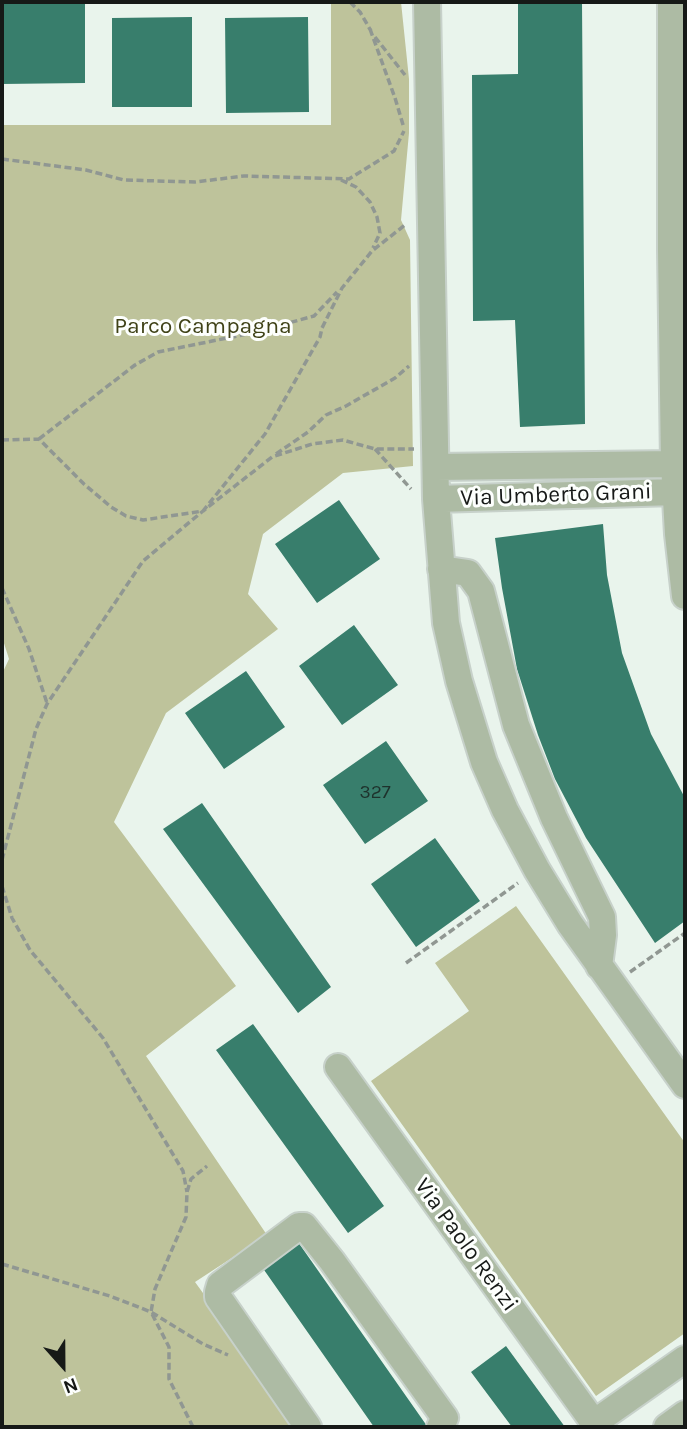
<!DOCTYPE html>
<html>
<head>
<meta charset="utf-8">
<style>
  body { margin:0 }
  #map { position:relative; width:687px; height:1429px; overflow:hidden; background:#e9f4ec; font-family:Karla,sans-serif }
  canvas { display:block }
  .frame { position:absolute; inset:0; border:4px solid #161917; pointer-events:none }
  .north { position:absolute; left:28px; top:1331px; width:70px; height:70px; -webkit-text-stroke:5px #fdfffd; paint-order:stroke; rotate:159deg; font-size:19px; font-weight:700; line-height:28px; text-align:center; color:#161917 }
  .north::after { content:''; display:block; margin:auto; width:24px; height:32px; background:#161917; clip-path:polygon(50% 0,100% 100%,50% 72%,0 100%) }
</style>
</head>
<body>
<div id="map">
<canvas width="687" height="1429"></canvas>
<div class="frame"></div>
<div class="north">N</div>
</div>
<script>
const c = document.querySelector('canvas').getContext('2d');
c.lineJoin = 'round';
function paint(path, color) { c.fillStyle = color; c.fill(path, 'evenodd'); }
const shape = rows => new Path2D(rows.map(r => 'M' + r).join(''));
function stroke(path, color, width, dash) { c.strokeStyle = color; c.lineWidth = width; c.lineCap = dash ? 'butt' : 'round'; c.setLineDash(dash || []); c.stroke(path); }
function write(font, color, halo, rows, align = 'center') {
  c.font = font + ' Karla,sans-serif'; c.lineWidth = 6; c.setLineDash([]); c.textBaseline = 'middle'; c.strokeStyle = halo; c.fillStyle = color; for (const [text, x, y, turn = 0] of rows) {
    c.save(); c.translate(x, y); c.rotate((+turn || 0) * Math.PI / 180); c.textAlign = isNaN(turn) ? turn : align; if (halo) c.strokeText(text, 0, 0); c.fillText(text, 0, 0); c.restore();
  }
}
paint(shape([
  [331,2,401,2,409,79,409,133,401,220,410,240,413,466,343,473,263,534,248,594,278,629,166,713,114,822,236,986,146,1056,267,1235,195,1282,300,1427,2,1427,2,674,9,659,2,637,2,125,331,125],
  [516,906,685,1143,685,1333,596,1396,371,1081,469,1011,435,963]
]), '#bec39b');
paint(shape([
  [2,2,85,2,85,83,2,84],
  [518,2,582,2,585,424,520,427,515,320,473,321,472,75,518,74],
  [192,17,192,107,112,107,112,18],
  [308,17,309,112,226,113,225,18],
  [339,500,380,559,317,603,275,544],
  [603,524,607,575,622,653,651,734,685,798,685,921,655,943,586,838,555,779,538,735,517,669,502,588,495,538],
  [354,625,398,685,342,725,299,666],
  [246,671,285,727,224,769,185,713],
  [386,741,428,801,365,844,323,785],
  [202,803,331,987,298,1013,163,829],
  [435,838,480,901,416,947,371,884],
  [253,1024,384,1206,348,1233,216,1050],
  [298,1242,427,1426,425,1427,374,1427,262,1267],
  [506,1346,565,1427,512,1427,471,1372]
]), '#387e6c');
const minor = shape([
  [427,2,436,499,446,623,459,681,484,762,505,810,537,870,570,924,685,1085],
  [671,2,671,250,674,464,678,534,685,596],
  [436,467,674,464],
  [436,499,675,492],
  [441,569,468,573,481,591,516,725,554,818,602,917,603,935,599,966],
  [338,1067,597,1427],
  [594,1423,685,1359],
  [308,1427,218,1297,218,1292,220,1285,299,1226,304,1226,332,1261,445,1418,440,1427],
  [667,1427,685,1414]
]);
stroke(minor, '#c7d1ca', 30);
stroke(shape([
  [350,2,360,12,371,31],
  [370,29,395,98,404,128],
  [375,37,405,75],
  [2,159,86,170,124,180,195,182,244,176,349,179,394,151,404,131],
  [341,180,356,187,370,202,377,217,380,233,373,248],
  [39,439,135,365,158,352,252,333,314,316,337,292],
  [2,440,39,439,84,484,111,507,126,516,143,520,203,511,265,434,320,337,322,328,342,288,372,251,405,225],
  [375,449,411,489],
  [276,454,308,432,326,415,346,406,395,378,409,366],
  [2,588,29,649,47,703],
  [2,860,36,729,47,704,143,561,203,511,272,457,312,444,343,440,375,449,414,449],
  [2,886,12,918,30,950,103,1038,183,1171,187,1192],
  [406,963,518,883],
  [630,972,685,933],
  [2,1264,110,1296,151,1312,203,1344,228,1355],
  [193,1427,169,1379,169,1347,151,1312,155,1289,186,1217,187,1192,191,1179,207,1166]
]), '#909792', 3.5, [7, 3.5]);
stroke(minor, '#adbba4', 26);
write('19px', '#1e322c', null, [
  ["327",375,793]
]);
write('23px', '#3f4217', '#fdfffd', [
  ["Parco Campagna",203,326]
]);
write('23px', '#161917', '#fdfffd', [
  ["Via Umberto Grani",556,495,-2],
  ["Via Paolo Renzi",466,1245,54]
]);
</script>
</body>
</html>
